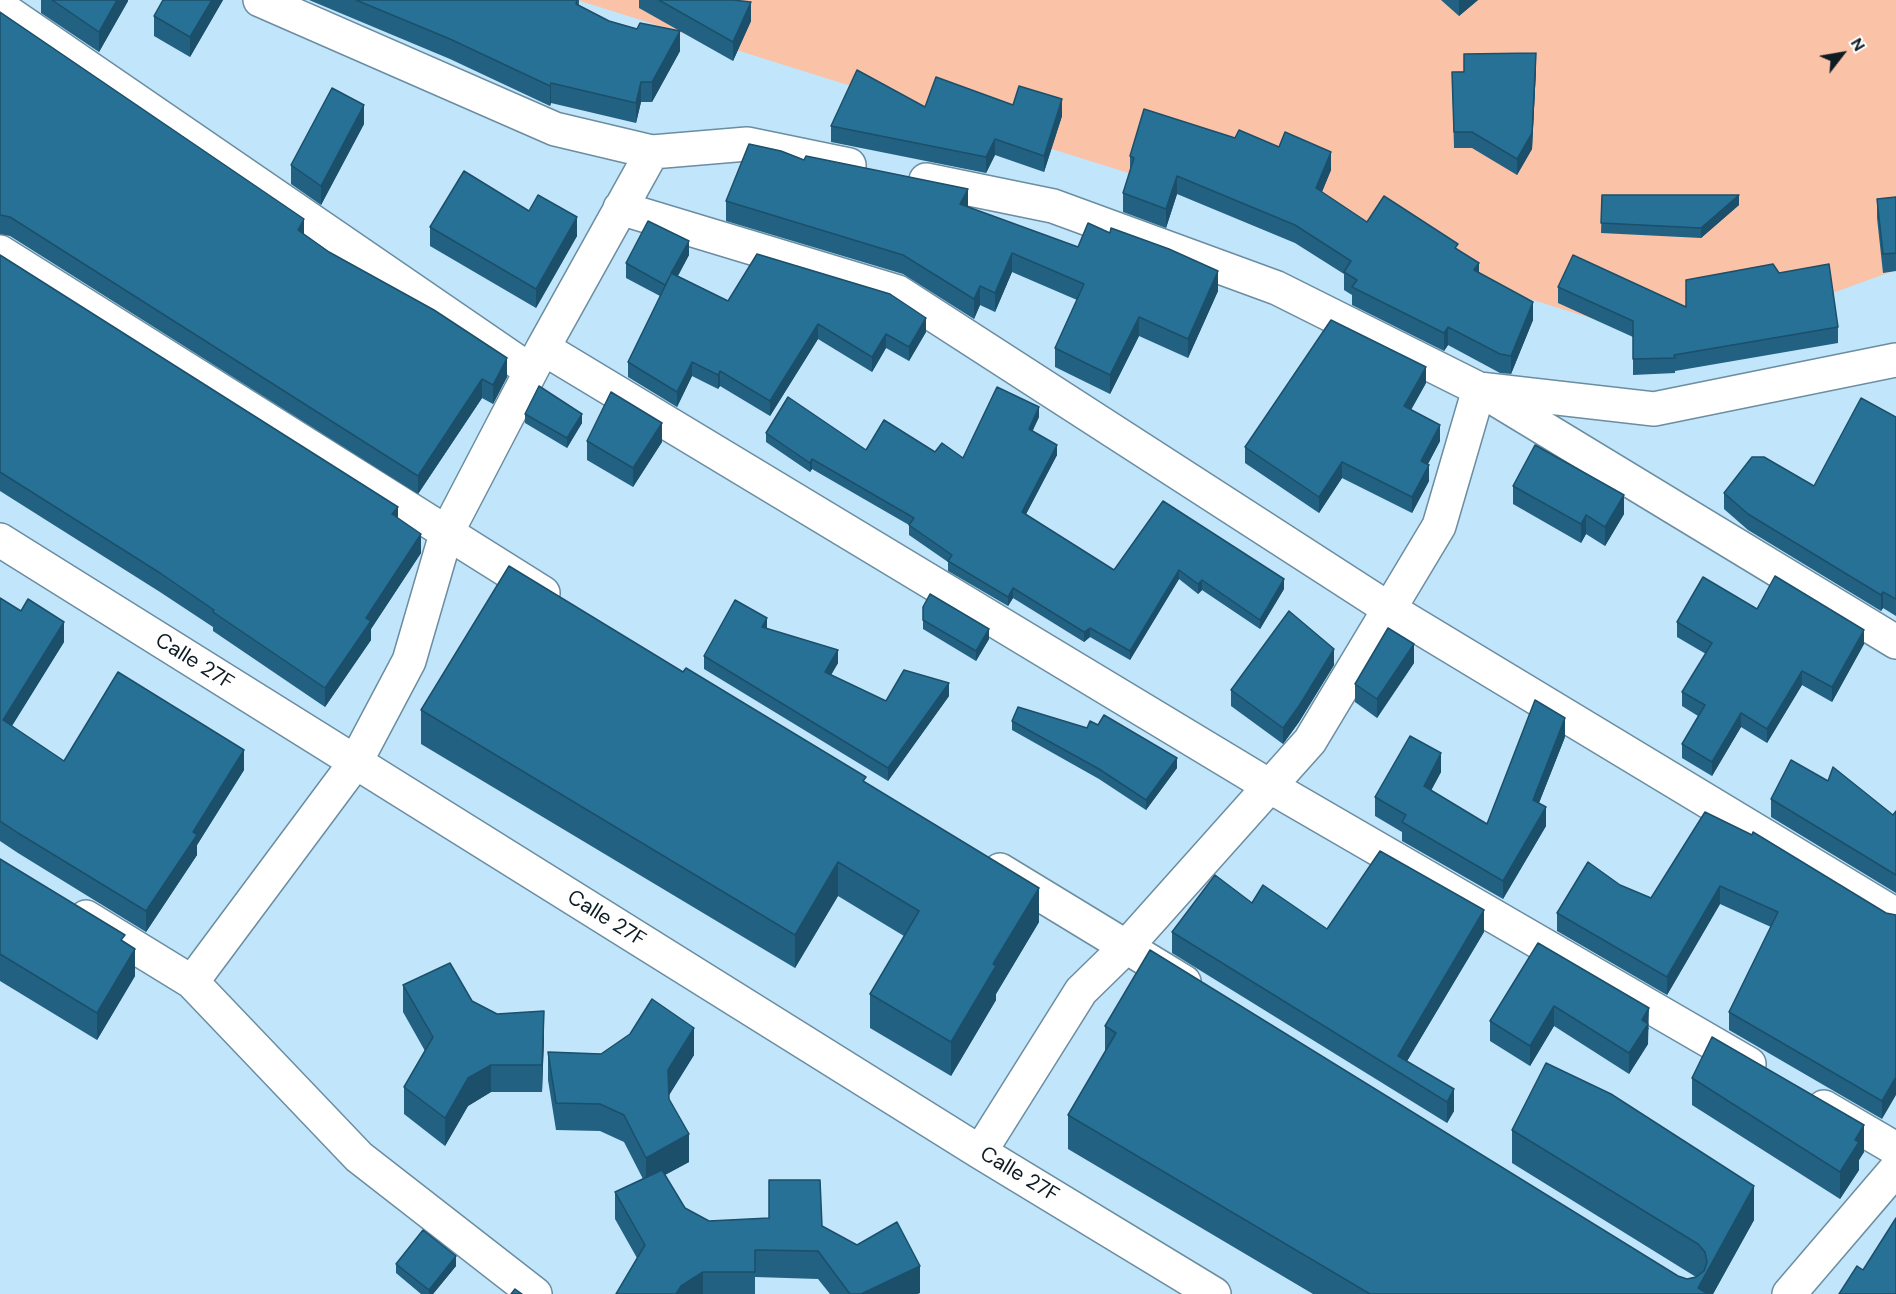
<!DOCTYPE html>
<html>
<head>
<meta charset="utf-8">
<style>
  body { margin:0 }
  #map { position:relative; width:1896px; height:1294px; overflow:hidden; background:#c1e5fb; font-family:"DM Sans",sans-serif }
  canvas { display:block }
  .north { position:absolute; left:1812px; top:24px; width:60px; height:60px; -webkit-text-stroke:4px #fff; paint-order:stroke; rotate:59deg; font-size:16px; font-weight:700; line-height:24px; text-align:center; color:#0e1b23 }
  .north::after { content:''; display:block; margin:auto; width:21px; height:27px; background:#0e1b23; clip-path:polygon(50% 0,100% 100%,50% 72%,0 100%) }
</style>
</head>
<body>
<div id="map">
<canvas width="1896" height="1294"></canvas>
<div class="north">N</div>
</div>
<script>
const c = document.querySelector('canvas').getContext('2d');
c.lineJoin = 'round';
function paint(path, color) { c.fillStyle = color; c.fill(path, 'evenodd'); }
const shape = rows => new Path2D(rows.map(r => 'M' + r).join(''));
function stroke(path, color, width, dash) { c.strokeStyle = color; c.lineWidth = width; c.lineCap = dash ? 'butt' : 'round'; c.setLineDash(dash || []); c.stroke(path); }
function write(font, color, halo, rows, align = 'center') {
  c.font = font + ' "DM Sans",sans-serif'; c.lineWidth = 4.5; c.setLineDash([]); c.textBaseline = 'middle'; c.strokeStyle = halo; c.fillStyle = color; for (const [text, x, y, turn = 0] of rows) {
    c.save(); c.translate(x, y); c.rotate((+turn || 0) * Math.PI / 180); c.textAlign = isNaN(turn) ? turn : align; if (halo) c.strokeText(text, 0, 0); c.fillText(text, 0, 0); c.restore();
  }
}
paint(shape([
  [577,0,1896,0,1896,270,1683,347]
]), '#fac2a7');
const street = shape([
  [260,0,555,129,652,152],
  [0,7,531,371],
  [926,180,1053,206,1277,288,1479,389,1654,409,1896,360],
  [620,208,898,292,1389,609,1896,915],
  [0,252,543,593],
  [543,348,1271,787,1749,1064],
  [0,540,980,1152,1214,1294],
  [1000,870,1184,982],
  [86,917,192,982,359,1157,535,1294],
  [192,982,355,763,409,661,446,534,543,348,652,152,747,144,849,165],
  [1824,1107,1896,1149],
  [980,1152,1081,991,1126,947,1310,741,1439,526,1479,389,1896,642],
  [1789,1294,1896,1169]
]);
stroke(street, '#6b8da1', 36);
stroke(street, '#fff', 33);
paint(shape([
  [41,0,128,0,128,1,99,52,41,13],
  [223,0,190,57,154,36,154,16],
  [309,0,579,0,579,5,609,21,680,51,652,102,641,102,636,123,551,103,550,106,450,59],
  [639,0,733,0,751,21,733,61,639,8],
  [1441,0,1478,0,1459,16],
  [0,12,304,234,507,377,493,404,482,398,418,494,10,236,0,234],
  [1536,69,1532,149,1517,175,1472,148,1454,148,1452,72],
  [1013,105,1062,116,1044,172,995,155,986,173,831,142,831,126,925,107],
  [364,124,321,205,291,184,291,165],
  [1130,156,1331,170,1322,192,1367,222,1458,250,1479,272,1533,320,1511,374,1500,373,1448,345,1444,351,1352,305,1352,295,1344,290,1344,274,1295,243,1177,194,1166,228,1123,212,1123,193,1130,171],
  [804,160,968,207,1078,247,1218,291,1188,358,1139,336,1110,394,1055,367,1055,348,1077,300,1012,272,995,312,980,305,974,319,903,274,726,221,726,201],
  [1602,195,1739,205,1701,238,1601,233],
  [1896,197,1896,271,1883,273,1877,218,1877,199],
  [529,211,577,236,536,308,430,246,430,227],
  [0,255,398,518,421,553,371,629,371,640,325,707,213,631,213,627,160,592,0,491],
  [689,255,678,276,728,301,926,332,909,361,886,348,872,372,818,339,770,416,720,386,718,389,692,376,677,407,628,377,628,362,660,296,626,278,626,263],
  [1779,273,1838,327,1838,343,1675,371,1675,373,1633,375,1633,337,1558,303,1558,287,1686,307],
  [1426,383,1411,410,1440,441,1428,464,1429,481,1412,513,1342,478,1319,513,1245,463,1245,447],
  [525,414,582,423,567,448,525,423],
  [1039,417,1032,431,1057,455,1026,514,1114,570,1163,501,1284,589,1260,629,1202,590,1198,594,1179,579,1130,660,1090,637,1084,642,1013,598,1008,606,948,571,948,562,909,535,909,525,812,469,810,472,766,442,766,433,866,450,935,452,963,458],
  [1896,417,1896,616,1883,608,1881,611,1748,530,1724,509,1724,493,1814,486],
  [587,441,662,442,633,487,587,460],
  [1513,486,1624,514,1605,546,1586,534,1581,543,1513,504],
  [0,598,64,642,12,726,64,761,244,770,197,845,197,855,146,932,18,853,0,841],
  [923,607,989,639,976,661,923,629],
  [1757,609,1864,644,1832,702,1802,685,1767,743,1741,727,1712,776,1682,758,1682,744,1698,716,1682,706,1682,692,1706,654,1677,637,1677,622],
  [767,628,838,663,831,675,886,701,949,696,888,781,704,669,704,656],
  [1414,663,1377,718,1355,702,1355,684],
  [1334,665,1299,722,1283,744,1231,706,1231,690],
  [421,710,866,783,1039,922,996,994,996,1000,951,1076,870,1028,870,994,904,936,838,896,795,968,421,744],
  [1012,721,1177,768,1146,810,1099,779,1012,730],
  [1565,737,1539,803,1546,826,1503,899,1402,841,1402,832,1375,816,1375,797,1441,772,1431,790,1487,824],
  [1828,781,1893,815,1896,811,1896,893,1771,817,1771,799],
  [1705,812,1886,913,1882,1119,1729,1030,1729,1012,1771,927,1720,904,1667,995,1557,931,1557,913,1620,885,1651,898],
  [0,859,125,943,135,976,97,1040,0,981],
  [1252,903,1327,929,1484,932,1407,1061,1454,1089,1454,1111,1447,1123,1172,953,1172,932],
  [1538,943,1649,1028,1648,1030,1648,1044,1629,1074,1554,1026,1530,1066,1490,1041,1490,1021],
  [403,985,472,1001,544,1038,542,1092,491,1092,468,1106,445,1146,404,1114,404,1087,425,1051,403,1012],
  [1105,1026,1678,1276,1687,1279,1696,1277,1512,1163,1512,1130,1754,1220,1713,1294,1313,1294,1068,1149,1068,1115,1105,1053],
  [548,1052,601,1054,694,1055,669,1095,669,1099,689,1162,665,1175,685,1208,709,1221,822,1226,920,1293,917,1294,830,1294,818,1279,755,1277,755,1294,616,1294,637,1258,615,1219,615,1192,643,1179,624,1142,600,1131,556,1130,548,1080],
  [1692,1078,1864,1152,1859,1160,1859,1170,1840,1199,1692,1105],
  [396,1264,456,1266,433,1294,421,1294,396,1273]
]), '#226182');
paint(shape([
  [117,0,128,0,128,1,99,52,99,32],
  [212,0,223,0,190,57,190,37],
  [1459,0,1478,0,1459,16],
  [751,2,751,21,733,61,733,42],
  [680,31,680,51,652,102,652,82],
  [1536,53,1536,69,1532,149,1517,175,1517,159],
  [641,82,641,102,636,123,636,103],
  [551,83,551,103,550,106,550,86],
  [1062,99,1062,116,1044,172,1044,156],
  [364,105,364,124,321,205,321,186],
  [995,139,995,155,986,173,986,157],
  [1331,152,1331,170,1316,206,1316,188],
  [1177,176,1177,194,1166,228,1166,209],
  [968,189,968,208,960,204],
  [1739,195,1739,205,1701,238,1701,228],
  [577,217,577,236,536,308,536,289],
  [304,219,304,238,298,230],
  [689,241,689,255,671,288,671,273],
  [1012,253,1012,272,995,312,995,293],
  [1479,263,1479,281,1474,270],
  [1218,271,1218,291,1188,358,1188,339],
  [980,286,980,305,974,319,974,299],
  [1533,302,1533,320,1511,374,1511,356],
  [1139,317,1139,336,1110,394,1110,375],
  [926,318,926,332,909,361,909,347],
  [818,324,818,339,770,416,770,401],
  [1448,327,1448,345,1444,351,1444,333],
  [886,334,886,348,872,372,872,357],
  [507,358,507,377,493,404,493,385],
  [692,362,692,376,677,407,677,392],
  [1426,367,1426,383,1404,422,1404,406],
  [720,371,720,386,718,389,718,375],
  [482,379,482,398,418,494,418,476],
  [1039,407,1039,417,1029,439,1029,429],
  [582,414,582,423,567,448,567,438],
  [662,423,662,442,633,487,633,468],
  [1440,425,1440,441,1421,477,1421,461],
  [1057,445,1057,455,1022,522,1022,512],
  [812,459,812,469,810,472,810,463],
  [1342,462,1342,478,1319,513,1319,497],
  [1429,465,1429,481,1412,513,1412,497],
  [1624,495,1624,514,1605,546,1605,527],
  [398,507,398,526,392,514],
  [1586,515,1586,534,1581,543,1581,524],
  [421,534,421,553,371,629,371,640,325,707,325,688,366,618],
  [1179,570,1179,579,1130,660,1130,651],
  [1284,579,1284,589,1260,629,1260,620],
  [1202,580,1202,590,1198,594,1198,584],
  [1013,588,1013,598,1008,606,1008,597],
  [1883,592,1883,608,1881,611,1881,595],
  [767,618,767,631,762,627],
  [64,622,64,642,3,740,3,720],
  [1090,628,1090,637,1084,642,1084,632],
  [989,629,989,639,976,661,976,651],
  [1864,630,1864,644,1832,702,1832,687],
  [1414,644,1414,663,1377,718,1377,699],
  [1334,649,1334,665,1299,722,1283,744,1283,728],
  [838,650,838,663,825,685,825,672],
  [1802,671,1802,685,1767,743,1767,729],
  [949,683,949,696,888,781,888,768],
  [1741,713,1741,727,1712,776,1712,762],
  [1565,718,1565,737,1533,818,1533,800],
  [244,750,244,770,197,845,197,855,146,932,146,911,193,832],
  [1441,753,1441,772,1424,804,1424,786],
  [1177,758,1177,768,1146,810,1146,800],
  [1546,807,1546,826,1503,899,1503,881],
  [838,862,838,896,795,968,795,935],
  [1720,886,1720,904,1667,995,1667,977],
  [1039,888,1039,922,996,994,996,1000,951,1076,951,1042,993,964],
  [1484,910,1484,932,1400,1073,1398,1056],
  [135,949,135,976,97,1040,97,1013],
  [1554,1006,1554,1026,1530,1066,1530,1046],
  [1649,1008,1648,1044,1629,1074,1629,1053,1642,1020],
  [544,1011,544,1038,542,1092,542,1065],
  [694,1028,694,1055,668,1097,668,1070],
  [491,1065,491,1092,468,1106,445,1146,445,1118,468,1078],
  [1896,1077,1896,1095,1882,1119,1882,1101],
  [1454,1089,1454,1111,1447,1123,1447,1102],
  [1864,1125,1864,1152,1859,1160,1859,1170,1840,1199,1840,1172,1855,1140],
  [689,1134,689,1162,646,1185,646,1158],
  [1754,1186,1754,1220,1713,1294,1698,1294,1698,1288],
  [456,1256,456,1266,433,1294,429,1294,429,1290],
  [920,1266,920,1293,917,1294,861,1294],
  [703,1272,703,1294,676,1294,681,1286]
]), '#1b4f6a');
const building = shape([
  [52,0,117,0,99,32,52,0],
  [163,0,212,0,190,37,154,16,163,0],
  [356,0,577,0,576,4,609,21,637,29,640,23,680,31,652,82,641,82,636,103,551,83,550,86,450,39,356,0],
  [659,0,733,0,751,2,733,42,659,0],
  [0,12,304,219,298,230,329,252,434,310,507,358,493,385,482,379,418,476,10,217,0,215,0,12],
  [1536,53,1532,133,1517,159,1472,132,1454,132,1452,72,1464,72,1464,54,1536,53],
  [857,70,925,107,936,77,1013,105,1019,86,1062,99,1044,156,995,139,986,157,831,126,857,70],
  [332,88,364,105,321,186,291,165,332,88],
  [1144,109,1235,138,1239,130,1279,147,1285,132,1331,152,1316,188,1367,222,1384,196,1458,244,1455,248,1479,263,1474,270,1533,302,1511,356,1500,354,1448,327,1444,333,1352,287,1357,280,1344,272,1351,261,1295,225,1177,176,1166,209,1123,193,1134,158,1130,156,1144,109],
  [749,144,781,151,804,160,806,156,968,189,960,204,1078,247,1088,223,1110,233,1111,228,1169,249,1218,271,1188,339,1139,317,1110,375,1055,348,1084,284,1012,253,995,293,980,286,974,299,903,255,726,201,749,144],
  [464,171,529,211,538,195,577,217,536,289,430,227,464,171],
  [1602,195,1739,195,1701,228,1601,223,1602,195],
  [1896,197,1896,253,1883,254,1877,199,1896,197],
  [648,221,689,241,671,273,728,301,757,254,890,294,926,318,909,347,886,334,872,357,818,324,770,401,720,371,718,375,692,362,677,392,628,362,671,274,665,285,626,263,648,221],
  [0,255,398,507,392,514,421,534,366,618,371,621,325,688,213,612,214,610,160,573,0,472,0,255],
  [1573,255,1686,307,1686,280,1773,264,1779,273,1829,264,1838,327,1674,355,1675,358,1633,359,1633,321,1558,287,1573,255],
  [1331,320,1426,367,1404,406,1440,425,1421,461,1429,465,1412,497,1342,462,1319,497,1245,447,1331,320],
  [539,386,582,414,567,438,525,414,539,386],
  [997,387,1039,407,1029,429,1057,445,1022,512,1114,570,1163,501,1284,579,1260,620,1202,580,1198,584,1179,570,1130,651,1090,628,1084,632,1013,588,1008,597,948,561,952,555,909,525,914,518,812,459,810,463,766,433,788,397,866,450,884,420,935,452,942,443,963,458,997,387],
  [611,392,662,423,633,468,587,441,611,392],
  [1861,398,1896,417,1896,599,1883,592,1881,595,1748,514,1724,493,1752,457,1764,457,1814,486,1861,398],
  [1535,445,1624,495,1605,527,1586,515,1581,524,1513,486,1535,445],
  [509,566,683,672,686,668,866,777,863,781,1039,888,993,964,996,966,951,1042,870,994,919,911,838,862,795,935,421,710,509,566],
  [1775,576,1864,630,1832,687,1802,671,1767,729,1741,713,1712,762,1682,744,1705,705,1682,692,1712,643,1677,622,1703,577,1757,609,1775,576],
  [930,594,989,629,976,651,923,620,923,607,930,594],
  [0,598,21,611,28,599,64,622,3,720,64,761,118,672,244,750,193,832,197,835,146,911,18,833,0,821,0,598],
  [735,600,767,618,762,627,838,650,825,672,886,701,904,670,949,683,888,768,704,656,735,600],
  [1289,611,1334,649,1299,706,1283,728,1231,690,1289,611],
  [1388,628,1414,644,1377,699,1355,684,1388,628],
  [1535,700,1565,718,1533,800,1546,807,1503,881,1402,822,1406,815,1375,797,1410,736,1441,753,1424,786,1487,824,1535,700],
  [1018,707,1087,728,1090,721,1098,725,1104,715,1177,758,1146,800,1099,769,1012,721,1018,707],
  [1791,760,1828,781,1833,767,1893,815,1896,811,1896,875,1771,799,1791,760],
  [1705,812,1752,835,1753,832,1886,913,1896,915,1896,1077,1882,1101,1729,1012,1778,912,1720,886,1667,977,1557,913,1588,862,1620,885,1651,898,1705,812],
  [1380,851,1484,910,1398,1056,1454,1089,1447,1102,1172,932,1215,875,1252,903,1263,885,1327,929,1380,851],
  [0,859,125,935,121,940,135,949,97,1013,0,954,0,859],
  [1538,943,1649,1008,1642,1020,1648,1024,1629,1053,1554,1006,1530,1046,1490,1021,1538,943],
  [1150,950,1678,1276,1687,1279,1696,1277,1704,1271,1707,1262,1705,1252,1698,1244,1512,1130,1546,1063,1611,1094,1754,1186,1698,1288,1708,1294,1370,1294,1068,1115,1116,1033,1105,1026,1150,950],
  [450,963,472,1001,497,1014,544,1011,542,1065,491,1065,468,1078,445,1118,404,1087,433,1037,403,985,450,963],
  [652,999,694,1028,668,1070,669,1099,689,1134,646,1158,624,1115,600,1104,556,1103,548,1052,601,1054,630,1034,652,999],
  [1712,1037,1864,1125,1855,1140,1859,1142,1840,1172,1692,1078,1712,1037],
  [662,1170,685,1208,709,1221,769,1218,769,1180,820,1180,822,1226,857,1245,897,1222,920,1266,861,1294,850,1294,818,1251,755,1250,755,1272,703,1272,681,1286,676,1294,616,1294,645,1245,615,1192,662,1170],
  [1896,1218,1896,1294,1839,1294,1857,1266,1863,1270,1896,1218],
  [423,1230,456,1256,429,1290,396,1264,423,1230],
  [515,1289,522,1294,511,1294,515,1289]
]);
paint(building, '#277197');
stroke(building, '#1b4f6a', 1.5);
write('21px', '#0e1b23', '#fff', [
  ["Calle 27F",194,662,32],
  ["Calle 27F",606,919,32],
  ["Calle 27F",1019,1175,31]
]);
</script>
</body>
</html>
